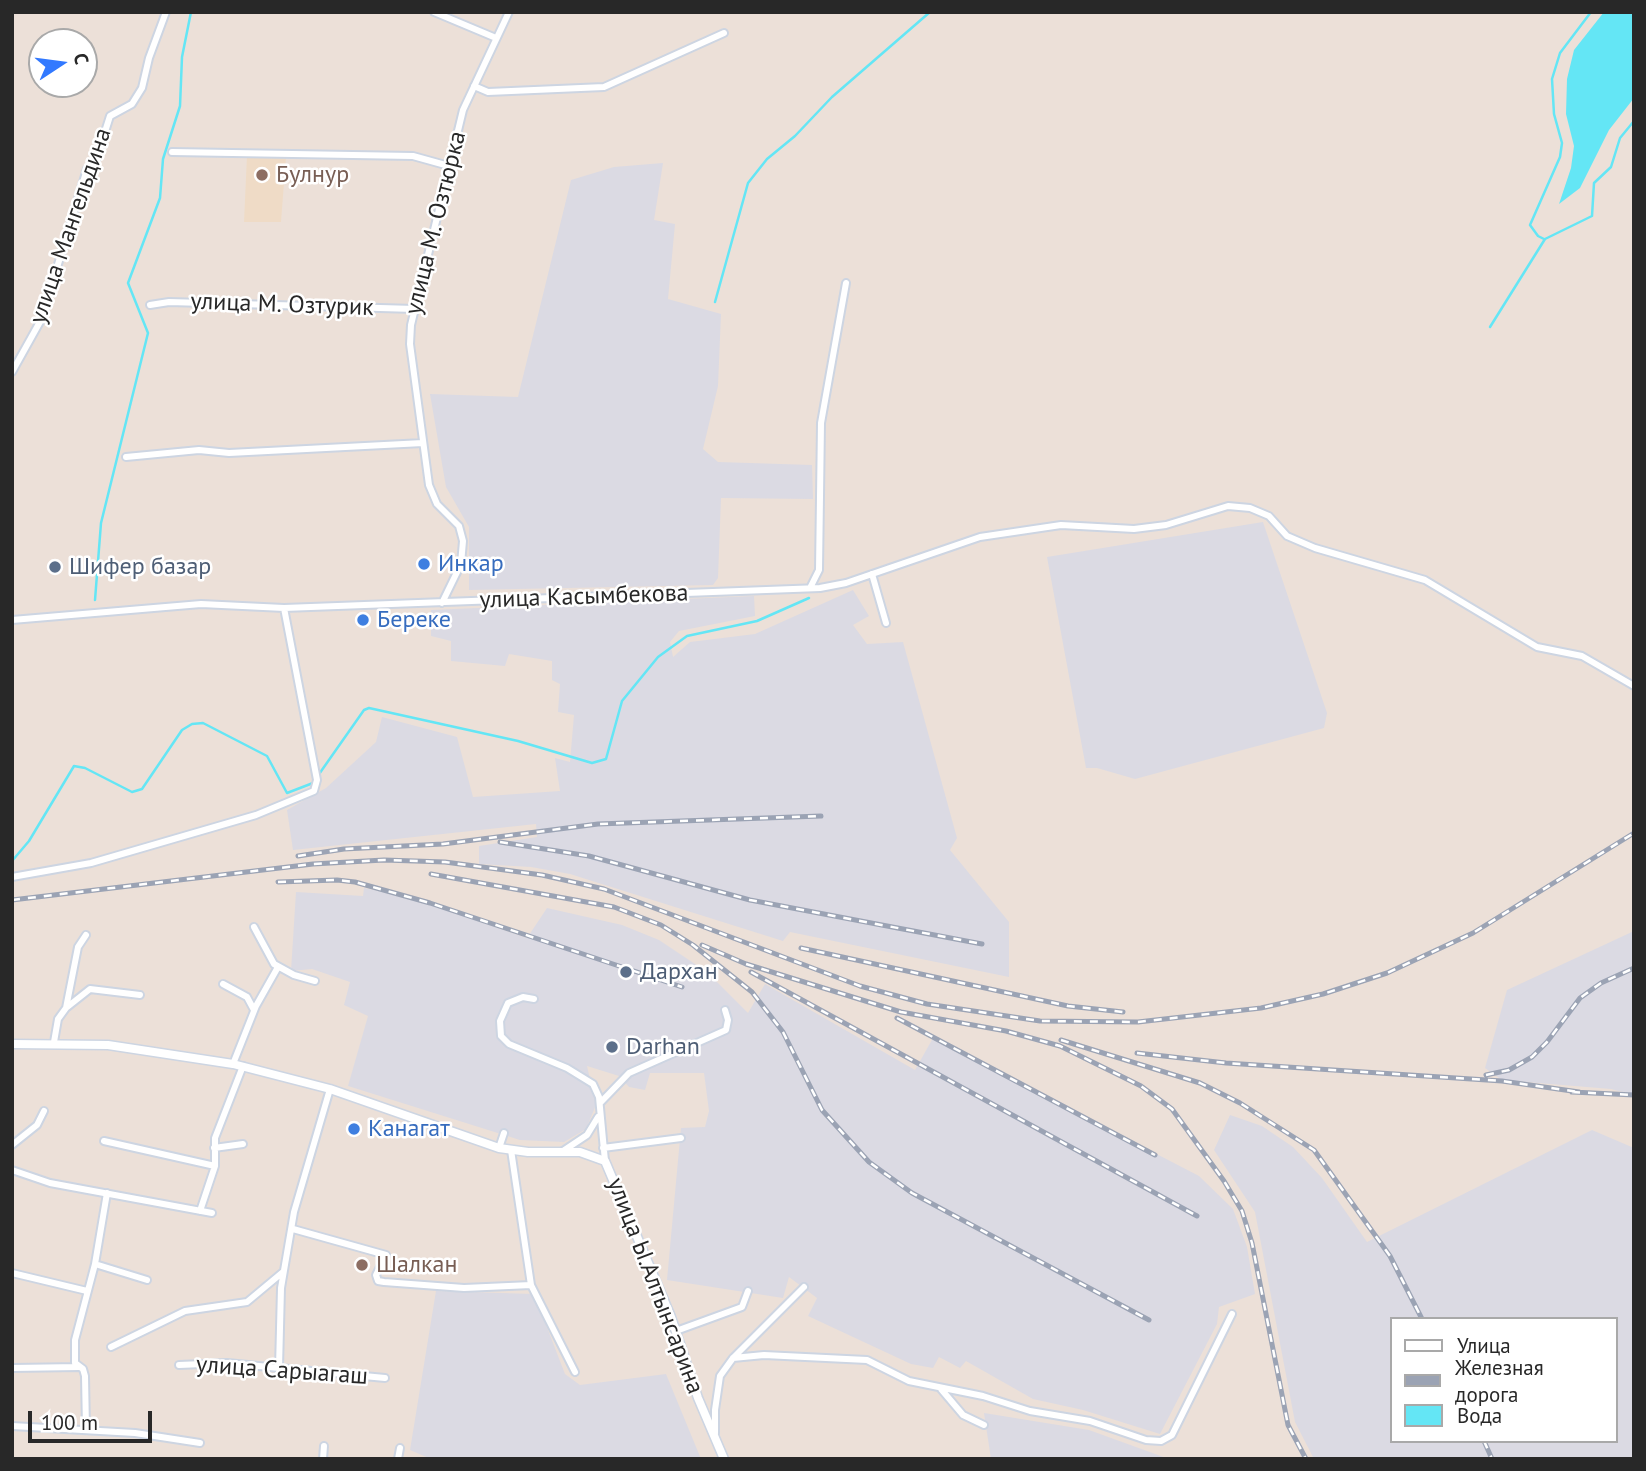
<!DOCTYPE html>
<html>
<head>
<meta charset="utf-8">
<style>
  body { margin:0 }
  #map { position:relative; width:1646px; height:1471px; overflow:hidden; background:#ece0d8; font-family:"PT Sans",sans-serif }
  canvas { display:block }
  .frame { position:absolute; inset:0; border:14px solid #282828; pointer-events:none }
  .legend { position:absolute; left:1390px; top:1317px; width:228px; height:126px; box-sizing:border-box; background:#fff; border:2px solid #a9a9a9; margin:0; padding:9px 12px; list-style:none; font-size:21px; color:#282828 }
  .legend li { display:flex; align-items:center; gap:14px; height:35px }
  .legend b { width:35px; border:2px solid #a9a9a9 }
  .north { position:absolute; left:28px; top:28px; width:70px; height:70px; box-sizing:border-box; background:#fff; border:2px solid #a9a9a9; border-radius:50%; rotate:77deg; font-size:19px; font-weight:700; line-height:28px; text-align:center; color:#282828 }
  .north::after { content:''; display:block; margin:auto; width:24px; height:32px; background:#3279ff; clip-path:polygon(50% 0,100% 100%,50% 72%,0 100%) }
  .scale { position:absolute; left:28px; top:1411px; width:124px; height:32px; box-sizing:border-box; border:4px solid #282828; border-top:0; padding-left:9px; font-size:21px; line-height:24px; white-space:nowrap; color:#282828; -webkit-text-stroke:5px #fff; paint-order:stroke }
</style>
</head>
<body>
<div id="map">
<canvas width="1646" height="1471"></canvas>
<div class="frame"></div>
<ul class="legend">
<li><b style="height:9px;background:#fff"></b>Улица</li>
<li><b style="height:9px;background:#9ba3b4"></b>Железная дорога</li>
<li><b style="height:19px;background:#64e6f5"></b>Вода</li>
</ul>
<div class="north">С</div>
<div class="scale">100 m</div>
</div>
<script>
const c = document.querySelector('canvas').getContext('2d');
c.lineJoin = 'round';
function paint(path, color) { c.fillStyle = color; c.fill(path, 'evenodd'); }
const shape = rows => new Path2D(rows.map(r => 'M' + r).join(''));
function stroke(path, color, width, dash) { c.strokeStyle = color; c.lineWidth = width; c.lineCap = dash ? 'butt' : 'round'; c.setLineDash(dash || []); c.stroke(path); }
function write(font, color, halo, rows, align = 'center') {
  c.font = font + ' "PT Sans",sans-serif'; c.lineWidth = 5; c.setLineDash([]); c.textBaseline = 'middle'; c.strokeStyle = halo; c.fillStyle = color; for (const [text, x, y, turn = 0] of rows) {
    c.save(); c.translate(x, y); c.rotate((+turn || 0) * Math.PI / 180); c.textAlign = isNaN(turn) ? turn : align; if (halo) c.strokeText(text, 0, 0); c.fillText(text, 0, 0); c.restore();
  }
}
paint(shape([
  [663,163,654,220,675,224,668,299,721,314,718,386,703,449,718,462,812,465,813,499,721,498,718,578,713,585,469,590,469,527,446,487,430,394,518,397,571,180,614,167],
  [1263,522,1327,713,1324,728,1135,779,1097,768,1086,768,1047,557],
  [853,590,869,616,853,625,867,644,903,642,957,838,950,850,1009,922,1009,977,790,932,783,941,570,874,531,867,479,864,479,846,537,837,536,824,293,850,287,810,326,788,376,742,382,717,457,737,473,797,560,791,555,758,570,762,574,715,558,712,560,684,552,680,552,661,509,654,505,666,451,661,451,641,431,636,431,610,754,596,755,616,679,631,670,642,673,657,690,642,755,634],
  [364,888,406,896,527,938,547,908,622,925,659,940,707,972,748,1013,765,984,915,1070,933,1038,1199,1176,1233,1209,1247,1247,1255,1294,1219,1307,1217,1324,1160,1434,1083,1410,1033,1399,966,1361,960,1368,939,1357,933,1368,911,1364,808,1316,817,1298,789,1277,783,1298,667,1280,681,1128,705,1127,709,1111,704,1073,650,1073,645,1090,629,1087,619,1076,587,1066,596,1105,586,1129,564,1142,520,1140,348,1086,368,1016,344,1005,350,982,312,969,291,971,296,892,363,896],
  [1634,931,1634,1095,1611,1089,1502,1080,1485,1068,1507,990],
  [1230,1115,1262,1126,1293,1147,1322,1178,1367,1242,1592,1130,1634,1148,1634,1459,1314,1459,1295,1422,1255,1212,1214,1150],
  [1392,1319,1616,1319,1616,1441,1392,1441],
  [436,1291,534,1294,565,1374,580,1385,666,1374,701,1459,431,1459,410,1450],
  [984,1413,1089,1430,1169,1459,991,1459]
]), '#dbdae3');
paint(shape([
  [247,155,286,157,281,222,244,222]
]), '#efdbc6');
paint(shape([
  [1604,12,1634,12,1634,98,1609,130,1580,188,1559,204,1571,168,1574,146,1566,114,1567,79,1574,50]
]), '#64e6f5');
stroke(shape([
  [1544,239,1538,236,1530,225,1560,157,1562,143,1554,114,1552,79,1560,53,1591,12],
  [715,302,748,183,767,159,795,136,832,97,930,12],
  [1490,327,1545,239,1592,216,1594,183,1611,167,1620,138,1634,121],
  [95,600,101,523,148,333,128,283,160,198,163,159,180,106,182,57,191,12],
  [317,777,364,710,369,708,518,741,592,763,606,759,622,701,658,657,687,636,757,621,809,598],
  [12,861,29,841,74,766,85,768,132,792,142,789,182,730,192,724,203,723,267,756,287,793,313,783]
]), '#64e6f5', 2.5);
const minor = shape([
  [434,12,496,38],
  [474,86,488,92,604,87,724,33],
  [172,152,413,156,449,166],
  [150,305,169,302,415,309],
  [12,372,41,320,87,169,96,160,110,116,132,104,142,88,149,58,166,12],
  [126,457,199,450,229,453,423,443],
  [872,574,886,623],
  [810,588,819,570,821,423,846,283],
  [442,603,461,564,463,541,459,526,437,504,429,485,410,344,411,325,463,110,509,12],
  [12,620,201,604,284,608,820,588,846,583,980,537,1061,525,1134,529,1166,525,1228,506,1250,508,1269,516,1287,536,1315,548,1425,580,1537,647,1582,656,1634,686],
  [12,877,91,863,256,815,314,791,317,780,284,608],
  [254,927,274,964,294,975,315,981],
  [223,984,247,997,254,1010],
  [534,999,523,997,508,1003,500,1021,501,1036,509,1044,567,1068,593,1084,599,1097,605,1161],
  [66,1008,90,989,140,995],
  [54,1042,58,1019,66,1008,78,947,86,935],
  [233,1064,256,1006,278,967],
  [600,1103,629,1073,726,1030,728,1020,725,1010],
  [104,1141,215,1166],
  [12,1145,37,1125,44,1111],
  [214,1148,243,1144],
  [499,1148,504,1133],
  [603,1148,681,1138],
  [511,1150,531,1285,575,1372],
  [563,1151,587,1135,598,1117],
  [12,1170,50,1183,212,1213],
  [200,1211,215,1166,215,1138,243,1066],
  [293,1229,386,1255,376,1275,378,1281,384,1282,464,1288,531,1285],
  [95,1264,147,1280],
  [12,1273,87,1291],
  [676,1331,742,1307,748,1291],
  [111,1347,185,1311,247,1302,283,1272],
  [733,1358,764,1355,867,1360,909,1381,983,1396,1030,1411,1090,1421,1146,1440,1161,1441,1172,1435,1232,1314],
  [179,1365,227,1363,385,1378],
  [12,1368,79,1367],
  [279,1368,281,1288,294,1212,330,1089],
  [941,1389,963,1415,984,1425],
  [12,1426,135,1433,200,1443],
  [86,1429,85,1376,83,1369,75,1363,75,1340,95,1264,107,1193],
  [715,1433,715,1410,720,1376,733,1358,804,1287],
  [323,1459,324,1446],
  [398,1459,400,1448]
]);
const tertiary = shape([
  [12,1044,108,1045,233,1064,330,1089,499,1148,528,1152,580,1152,605,1161,671,1317,698,1398,724,1459]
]);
stroke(minor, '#cdd5e2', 10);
stroke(tertiary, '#cdd5e2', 11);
stroke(minor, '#fff', 6);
stroke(tertiary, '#fff', 8);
const rail = shape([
  [500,842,589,856,750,900,982,944],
  [298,856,344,849,443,844,598,824,821,816],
  [431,874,614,907,661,925,693,945,752,992,783,1032,822,1110,869,1162,912,1193,1149,1320],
  [278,882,337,880,355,882,430,903,682,987],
  [12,900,313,864,384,860,445,862,542,875,604,889,860,986,927,1004,1040,1021,1138,1022,1261,1008,1323,994,1387,973,1473,933,1634,833],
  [702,945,746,964,901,1012,1006,1031,1060,1046,1141,1086,1172,1109,1224,1181,1242,1211,1252,1243,1288,1425,1306,1459],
  [801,948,1068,1006,1123,1012],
  [751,972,1197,1216],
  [897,1018,1155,1155],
  [1061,1040,1200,1083,1240,1103,1314,1150,1390,1256,1422,1319],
  [1137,1053,1226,1063,1502,1081,1579,1092],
  [1486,1075,1509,1070,1532,1057,1547,1042,1580,998,1601,983,1634,968],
  [1572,1092,1634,1095],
  [1484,1441,1492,1459]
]);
stroke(rail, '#9ba3b4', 5);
stroke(rail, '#fff', 2.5, [8]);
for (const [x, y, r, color] of [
  [262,175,7,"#8d6e63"],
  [424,564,7,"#3f7fe0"],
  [55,567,7,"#5c6f8a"],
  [363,620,7,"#3f7fe0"],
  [626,972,7,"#5c6f8a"],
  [612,1047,7,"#5c6f8a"],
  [354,1129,7,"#3f7fe0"],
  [362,1265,7,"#8d6e63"]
]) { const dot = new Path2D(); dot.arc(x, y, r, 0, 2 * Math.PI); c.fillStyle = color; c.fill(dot); stroke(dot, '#fff', 2.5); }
write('24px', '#785e54', '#fff', [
  ["Булнур",276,175],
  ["Шалкан",376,1265]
], 'left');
write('24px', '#282828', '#fff', [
  ["улица М. Озтюрка",436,223,-76],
  ["улица Мангельдина",71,226,-71],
  ["улица М. Озтурик",282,305,2],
  ["улица Касымбекова",584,597,-2],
  ["улица Ы.Алтынсарина",655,1286,69],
  ["улица Сарыагаш",282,1371,4]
]);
write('24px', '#366cbe', '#fff', [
  ["Инкар",438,564],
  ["Береке",377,620],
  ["Канагат",368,1129]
], 'left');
write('24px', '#4e5e75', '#fff', [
  ["Шифер базар",69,567],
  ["Дархан",640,972],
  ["Darhan",626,1047]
], 'left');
</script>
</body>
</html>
